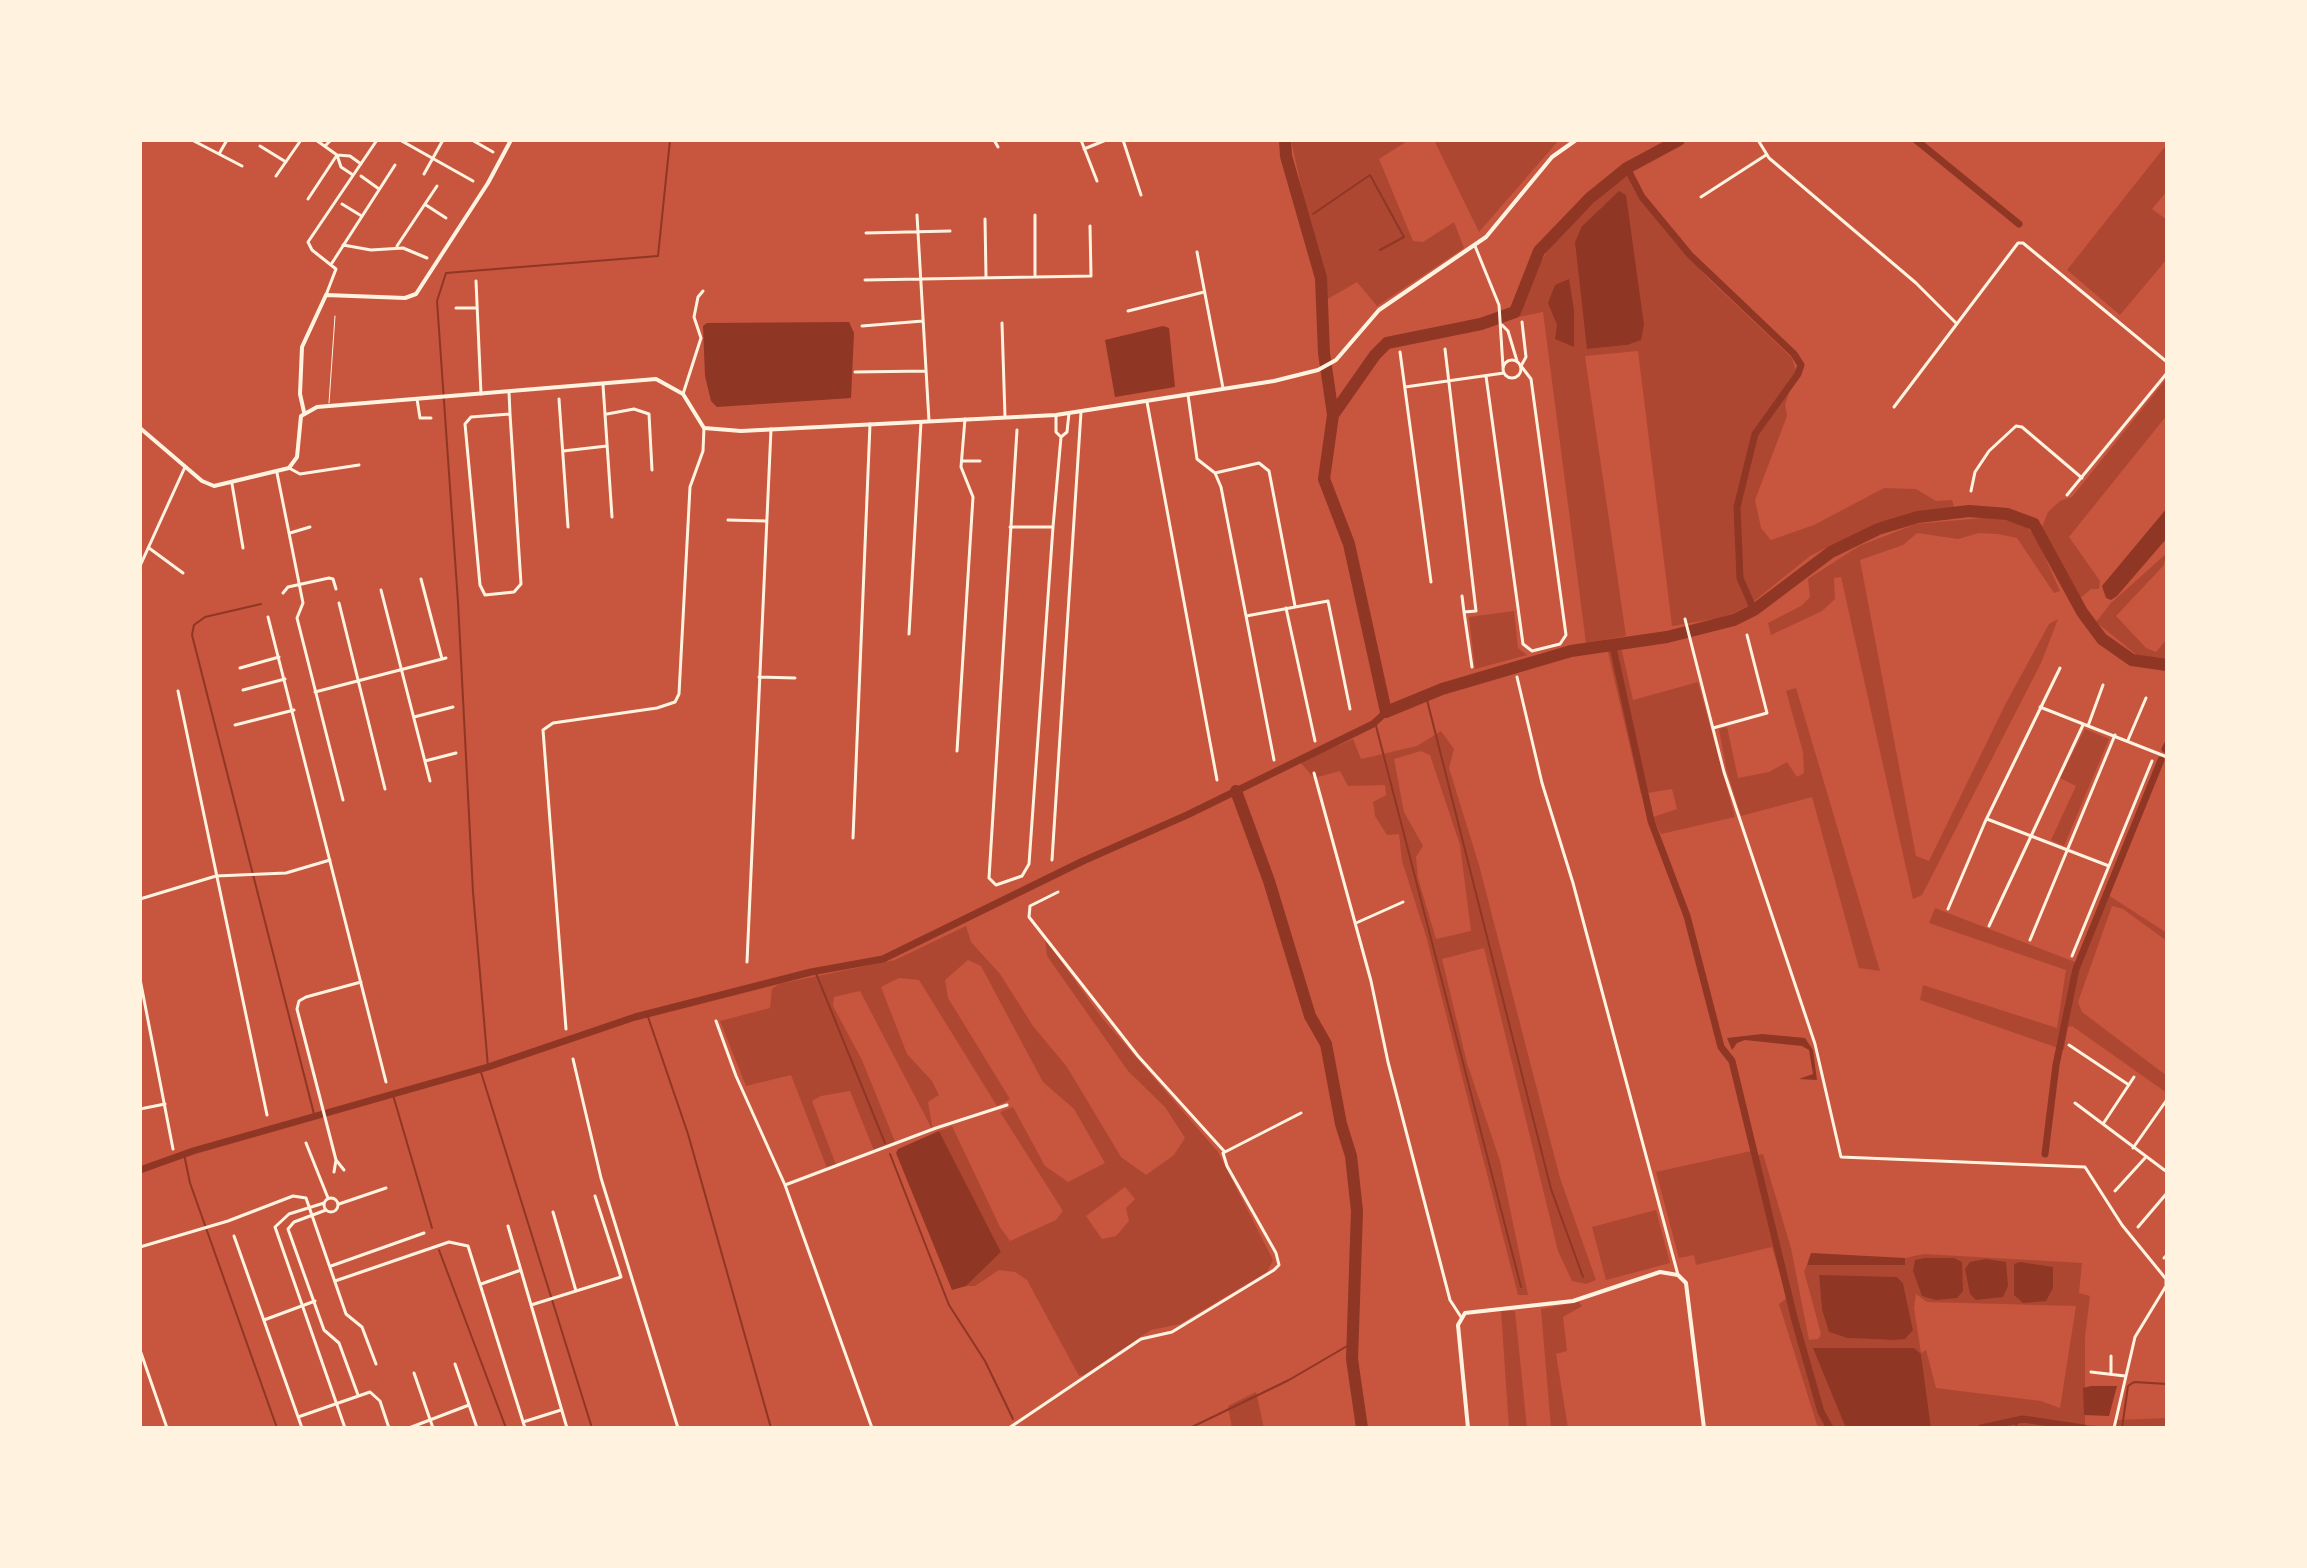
<!DOCTYPE html>
<html>
<head>
<meta charset="utf-8">
<style>
  body { margin:0 }
  #map { position:relative; width:2307px; height:1568px; overflow:hidden; background:#c8553d; font-family:Manrope,sans-serif }
  canvas { display:block }
  .frame { position:absolute; inset:0; border:142px solid #fff3e0; pointer-events:none }
</style>
</head>
<body>
<div id="map">
<canvas width="2307" height="1568"></canvas>
<div class="frame"></div>
</div>
<script>
const c = document.querySelector('canvas').getContext('2d');
c.lineJoin = 'round';
function paint(path, color) { c.fillStyle = color; c.fill(path, 'evenodd'); }
const shape = rows => new Path2D(rows.map(r => 'M' + r).join(''));
function stroke(path, color, width, dash) { c.strokeStyle = color; c.lineWidth = width; c.lineCap = dash ? 'butt' : 'round'; c.setLineDash(dash || []); c.stroke(path); }
paint(shape([
  [1291,140,1409,140,1379,159,1413,241,1423,242,1454,222,1464,248,1377,306,1357,282,1326,300],
  [1434,140,1559,140,1479,232],
  [2167,144,2167,191,2152,209,2167,220,2167,259,2120,315,2067,270],
  [1626,172,1673,240,1709,279,1792,358,1796,371,1785,405,1787,416,1755,500,1761,528,1771,540,1814,525,1884,488,1916,489,1936,501,1952,500,1955,510,1943,509,1876,523,1810,556,1748,606,1726,617,1672,626,1638,351,1585,356,1626,636,1586,643,1543,312,1508,319,1550,246],
  [1604,205,1627,345,1588,349,1582,226],
  [2167,378,2167,415,2069,537,2100,581,2099,589,2091,589,2079,599,2042,527,2048,512,2060,501,2072,497],
  [1993,517,2025,525,2036,537,2060,591,2054,593,2017,538,1998,534,1979,533,1958,539,1917,533,1903,545,1860,560,1916,856,1929,861,2005,705,2049,624,2058,619,2041,663,1922,895,1913,899,1841,577,1834,578,1835,599,1822,611,1771,635,1768,623,1801,606,1810,597,1808,579,1859,546,1916,524],
  [2167,553,2163,566,2116,616,2146,648,2156,652,2167,639,2167,662,2138,656,2096,622,2111,603],
  [1514,611,1518,648,1527,655,1475,669,1469,617],
  [1621,647,1633,700,1698,682,1735,817,1661,834,1653,817,1677,809,1672,789,1641,794,1607,648],
  [1796,688,1880,971,1859,968,1812,797,1741,816,1726,768,1719,729,1727,727,1738,778,1769,772,1787,762,1797,777,1804,773,1803,752,1786,691],
  [2085,729,2109,739,2064,846,2051,840,2076,786,2060,778],
  [1441,731,1454,749,1449,768,1479,865,1560,1178,1596,1280,1586,1284,1572,1281,1558,1251,1484,948,1442,959,1467,1063,1500,1161,1528,1295,1518,1295,1426,936,1402,861,1399,834,1387,835,1375,816,1373,802,1386,795,1385,785,1348,786,1340,771,1314,778,1300,762,1353,739,1361,759,1417,746],
  [1421,751,1430,755,1460,845,1471,931,1436,939,1418,878,1416,857,1423,846,1404,812,1394,759],
  [2108,895,2167,933,2167,941,2123,909,2112,906,2078,1002,2082,1012,2167,1076,2167,1093,2072,1026,2068,1027,2064,1050,1920,1000,1923,985,2057,1028,2066,970,1929,923,1935,908,2075,962],
  [966,926,971,942,1000,974,1033,1026,1067,1067,1121,1157,1146,1175,1174,1155,1185,1138,1165,1107,1128,1071,1047,956,1045,939,1102,1018,1218,1152,1273,1260,1267,1272,1180,1324,1151,1330,1084,1375,1079,1376,1027,1280,1015,1272,999,1270,975,1286,966,1286,1001,1252,939,1131,952,1126,1000,1227,1010,1241,1056,1220,1063,1211,1000,1112,1013,1107,1045,1166,1068,1182,1105,1163,1074,1109,1043,1082,981,966,968,960,945,980,948,998,1010,1099,997,1106,919,980,899,978,881,987,907,1054,932,1081,939,1095,928,1102,933,1131,860,991,834,997,833,1006,862,1060,896,1144,875,1153,850,1091,821,1096,812,1101,836,1165,827,1168,791,1075,746,1086,720,1021,770,1008,772,989,779,984,895,960],
  [1125,1187,1135,1199,1126,1208,1129,1221,1116,1236,1102,1239,1086,1216],
  [1751,1151,1753,1156,1763,1154,1791,1248,1809,1340,1818,1339,1821,1334,1804,1271,1807,1265,1905,1265,1905,1258,1924,1254,2082,1263,2079,1293,2090,1296,2085,1337,2085,1425,2116,1427,2117,1420,2167,1418,2167,1428,1931,1428,1921,1354,1814,1348,1845,1426,1850,1428,1818,1428,1779,1304,1787,1298,1772,1247,1696,1265,1694,1255,1679,1258,1656,1172],
  [1819,1276,1897,1277,1903,1283,1913,1330,1893,1340,1847,1338,1829,1332,1822,1310],
  [1916,1294,1927,1302,2076,1306,2060,1408,2041,1401,1936,1388,1926,1350,1921,1353,1914,1308],
  [1656,1210,1670,1263,1606,1280,1592,1227],
  [1579,1302,1582,1306,1563,1317,1567,1351,1556,1354,1568,1428,1551,1428,1541,1309],
  [1501,1311,1515,1311,1527,1428,1509,1428],
  [1256,1392,1264,1428,1232,1428,1228,1406]
]), '#ae4732');
paint(shape([
  [1619,191,1626,195,1644,325,1641,340,1627,345,1587,349,1575,242,1582,226],
  [1569,279,1574,310,1574,347,1555,339,1557,325,1548,303,1555,285],
  [849,322,854,333,851,398,717,407,711,401,705,376,703,326,707,323],
  [1163,326,1169,328,1175,387,1115,397,1105,340],
  [2167,508,2167,538,2117,596,2111,600,2106,598,2102,586],
  [1762,1034,1805,1038,1813,1050,1817,1080,1799,1079,1813,1074,1809,1050,1802,1046,1745,1040,1737,1043,1732,1050,1727,1038],
  [939,1131,1001,1252,966,1286,952,1290,896,1153,898,1149],
  [1811,1253,1905,1258,1905,1265,1807,1265],
  [1925,1258,1954,1258,1962,1262,1963,1291,1957,1298,1936,1300,1922,1296,1913,1271,1915,1260],
  [1986,1259,2006,1262,2008,1286,2003,1297,1976,1300,1970,1294,1965,1269,1970,1262],
  [2020,1262,2053,1267,2053,1288,2046,1301,2023,1303,2014,1295,2014,1264],
  [1819,1275,1897,1277,1903,1283,1913,1330,1905,1339,1893,1340,1847,1338,1829,1332,1822,1310],
  [1813,1348,1914,1348,1921,1354,1931,1428,1845,1426],
  [2091,1386,2117,1386,2109,1416,2084,1415,2083,1388]
]), '#8f3625');
stroke(shape([
  [1313,214,1370,175,1404,237,1380,250],
  [261,604,205,617,194,625,192,635,315,1118],
  [1426,696,1551,1189,1583,1277],
  [1375,722,1521,1287],
  [815,971,885,1143],
  [647,1014,688,1134,771,1428],
  [488,1067,473,892,458,602,437,301,446,273,658,256,670,140],
  [480,1069,592,1428],
  [393,1095,432,1228],
  [184,1154,190,1183,277,1428],
  [890,1154,949,1305,985,1361,1013,1419],
  [439,1250,506,1428],
  [2015,1420,2017,1428],
  [1987,1425,1987,1428],
  [1190,1428,1289,1380,1354,1342],
  [2122,1428,2128,1386,2134,1382,2167,1384]
]), '#8f3625', 2);
stroke(shape([
  [1916,140,2019,224],
  [1627,168,1642,197,1690,255,1794,354,1801,365,1798,374,1755,434,1737,507,1740,578,1754,610],
  [1612,643,1651,821,1687,916,1721,1047,1732,1061,1795,1321,1821,1412,1830,1428],
  [2165,749,2167,745],
  [2045,1154,2056,1065,2076,969,2161,760],
  [140,1170,193,1151,488,1067,635,1017,811,972,883,959,1083,861,1187,815,1373,724,1386,712],
  [1981,1428,2023,1419,2084,1428]
]), '#8f3625', 7);
stroke(shape([
  [1285,140,1286,156,1321,278,1324,353,1333,415,1324,479,1349,544,1386,712,1442,689,1571,651,1667,637,1734,620,1754,610,1831,552,1878,529,1918,517,1969,511,2007,514,2034,524,2082,612,2102,639,2132,660,2167,665],
  [1333,415,1375,355,1387,343,1481,324,1515,312,1539,251,1590,198,1627,168,1679,140],
  [1236,791,1269,881,1310,1016,1326,1044,1341,1124,1351,1156,1357,1211,1352,1359,1362,1428]
]), '#8f3625', 12);
stroke(shape([
  [329,403,335,316]
]), '#fff3e0', 1);
stroke(shape([
  [192,140,242,166],
  [316,140,337,155,341,167,353,175],
  [400,140,473,181],
  [472,140,493,152],
  [994,140,998,147],
  [1081,140,1097,181],
  [1123,140,1141,195],
  [1758,140,1769,158,1916,283,1956,323],
  [260,146,286,162],
  [325,146,331,140],
  [1084,149,1106,140],
  [219,154,227,140],
  [337,155,350,156,361,164],
  [424,174,443,140],
  [276,176,301,140],
  [361,176,379,189],
  [1701,197,1766,155],
  [308,199,337,155],
  [342,204,360,215],
  [426,205,446,218],
  [917,215,929,421],
  [1035,215,1035,276],
  [985,219,986,276],
  [866,233,950,231],
  [343,245,371,250,403,248,427,258],
  [397,246,437,186],
  [1475,246,1499,305,1503,367],
  [1197,252,1223,388],
  [332,263,395,165],
  [865,280,1091,276,1090,226],
  [476,281,481,394],
  [326,295,336,269,312,250,308,242,377,140],
  [456,308,477,308],
  [1128,311,1204,292],
  [1002,323,1005,417],
  [1502,325,1508,331,1517,361],
  [862,326,923,321],
  [1445,349,1476,611,1464,612,1472,667],
  [1400,352,1431,582],
  '1503 369a9 9 0 1 1 18 0a9 9 0 1 1-18 0Z',
  [855,372,926,371],
  [1486,376,1523,644,1532,651,1560,644,1566,635,1531,379,1521,366,1526,357,1522,322],
  [603,385,612,517],
  [1405,387,1504,373],
  [509,392,510,414],
  [683,394,701,338,694,317,698,297,703,291],
  [1188,395,1197,459,1215,473,1221,487,1274,760],
  [417,399,420,418,431,418],
  [559,399,568,527],
  [1147,402,1217,780],
  [1894,407,2018,243,2023,243,2167,362],
  [510,414,521,584,514,592,485,595,480,585,465,424,471,417,510,414],
  [607,414,634,409,649,414,652,470],
  [1056,415,1056,432,1061,437],
  [1017,430,989,878,996,885,1022,876,1029,864,1053,527,1061,437,1067,432,1069,413],
  [563,451,607,446],
  [962,461,980,461],
  [289,468,300,474,359,465],
  [277,473,303,603,297,618,343,800],
  [1215,473,1259,463,1269,471,1295,606],
  [232,484,243,548],
  [1971,491,1975,472,1989,451,2016,426,2022,427,2082,478],
  [2067,495,2167,373],
  [728,520,766,521],
  [1010,527,1053,527],
  [290,533,310,527],
  [149,548,183,573],
  [140,566,185,467],
  [421,579,442,659],
  [381,590,430,781],
  [283,593,288,587,329,578,333,579,336,589],
  [1462,596,1464,612],
  [339,603,385,789],
  [1286,608,1315,741],
  [1246,616,1328,601,1350,709],
  [268,617,386,1082],
  [1685,619,1724,772,1815,1044,1841,1157,2085,1167,2122,1225,2166,1279,2166,1286,2135,1337,2114,1428],
  [909,634,921,422],
  [240,668,279,657],
  [759,677,795,678],
  [1517,677,1542,783,1573,883,1678,1275],
  [243,690,285,679],
  [178,691,267,1115],
  [315,692,446,658],
  [2040,707,2167,757],
  [414,717,453,707],
  [235,725,294,710],
  [2088,726,2103,685],
  [1713,728,1767,713,1747,635],
  [2128,740,2146,698],
  [957,751,973,497,961,467,965,419],
  [425,761,456,753],
  [1314,773,1371,981,1388,1062,1450,1300,1461,1317],
  [1987,819,2109,866],
  [853,838,870,424],
  [1052,860,1081,412],
  [1058,892,1030,906,1029,917,1138,1056,1224,1151],
  [140,899,216,876,286,873,330,860],
  [1948,909,1985,822,2060,668],
  [1356,923,1403,902],
  [1989,926,2083,725],
  [2030,940,2115,735],
  [2072,956,2152,761],
  [747,962,771,429],
  [140,979,173,1149],
  [716,1021,736,1076,785,1185,872,1428],
  [566,1029,543,730,553,723,657,708,675,702,679,694,690,487,703,451,704,428],
  [2069,1045,2129,1085],
  [573,1059,601,1178,678,1428],
  [2075,1103,2167,1172],
  [140,1109,165,1104],
  [2103,1124,2134,1077],
  [306,1143,328,1198],
  [2133,1148,2166,1101],
  [344,1170,336,1160,297,1009,299,1001,306,997,361,982],
  [334,1172,336,1160],
  [785,1185,936,1128,1007,1105],
  [2115,1191,2145,1158],
  '324 1205a7 7 0 1 1 14 0a7 7 0 1 1-14 0Z',
  [324,1203,289,1214,275,1227,345,1428],
  [339,1204,386,1188],
  [326,1210,294,1222,288,1229,324,1330,339,1343,358,1395],
  [553,1212,576,1291],
  [508,1226,567,1428],
  [2138,1227,2167,1193],
  [234,1236,302,1428],
  [140,1247,228,1221,293,1196,306,1198,346,1314,362,1327,376,1364],
  [2164,1258,2167,1255],
  [331,1266,424,1233],
  [335,1281,449,1242,468,1246,525,1428],
  [481,1284,521,1270],
  [531,1305,621,1277,595,1196],
  [264,1320,315,1301],
  [140,1350,167,1428],
  [455,1364,477,1428],
  [2091,1372,2125,1376],
  [414,1373,433,1428],
  [2111,1374,2111,1356],
  [298,1417,370,1392,380,1401,389,1428],
  [523,1422,561,1410],
  [409,1428,469,1405],
  [1009,1428,1141,1339,1172,1332,1274,1270,1279,1265,1276,1253,1227,1166,1223,1153,1301,1113]
]), '#fff3e0', 3);
stroke(shape([
  [304,412,300,394,302,347,326,295,405,298,416,294,488,183,511,140],
  [140,428,202,481,214,486,289,468,297,457,301,416,317,407,656,379,683,394,704,428,741,431,1056,415,1274,381,1318,370,1336,360,1379,310,1486,237,1552,157,1576,140],
  [1468,1428,1458,1325,1465,1313,1573,1301,1660,1272,1678,1275,1686,1283,1704,1428]
]), '#fff3e0', 4);
</script>
</body>
</html>
